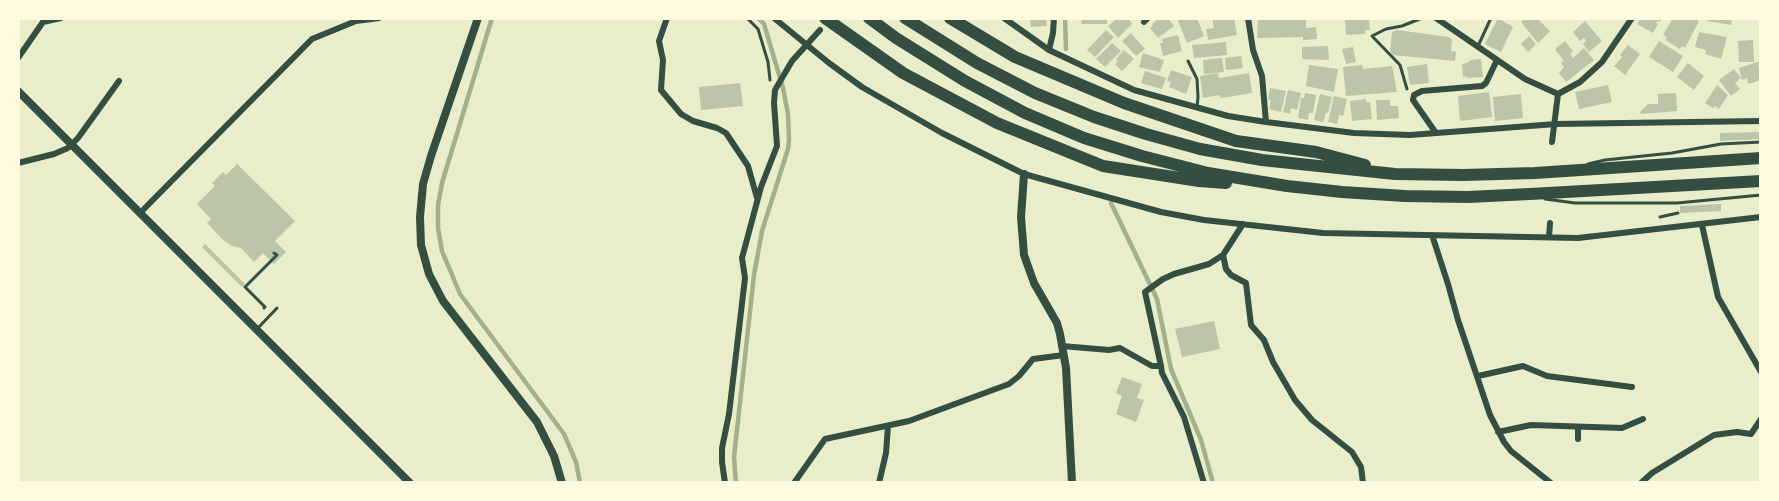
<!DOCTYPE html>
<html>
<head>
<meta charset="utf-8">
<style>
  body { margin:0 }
  #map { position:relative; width:1779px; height:501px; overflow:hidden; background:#e9edc9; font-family:Overpass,sans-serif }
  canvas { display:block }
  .frame { position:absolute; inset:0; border:20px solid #fefae0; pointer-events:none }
</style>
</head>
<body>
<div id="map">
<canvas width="1779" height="501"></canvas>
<div class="frame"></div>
</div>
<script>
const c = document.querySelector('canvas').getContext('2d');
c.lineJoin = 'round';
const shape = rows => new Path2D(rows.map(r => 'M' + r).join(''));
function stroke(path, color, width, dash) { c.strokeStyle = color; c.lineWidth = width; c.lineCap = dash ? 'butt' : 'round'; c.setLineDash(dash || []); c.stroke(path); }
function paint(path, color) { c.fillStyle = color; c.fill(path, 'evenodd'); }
stroke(shape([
  [492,18,442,183,438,205,438,228,442,251,460,294,564,434,576,462,580,483],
  [1065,18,1066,49],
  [1111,203,1157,299,1171,369,1201,440,1213,483],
  [736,483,734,457,754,275,762,231,788,149,789,139,788,114,783,88,764,24,758,18]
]), '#a3b18a', 4.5);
paint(shape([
  [1030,18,1046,18,1047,26,1031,27],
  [1082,18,1107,18,1107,24,1081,24],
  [1118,18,1128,18,1132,24,1118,38,1108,26],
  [1159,18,1168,18,1174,26,1158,38,1150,28,1153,26,1152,24],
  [1177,18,1197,18,1204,36,1187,43],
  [1212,18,1234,18,1237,35,1208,40,1206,29,1214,28],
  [1258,18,1306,18,1306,28,1316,27,1317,39,1303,40,1303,37,1257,38],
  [1345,18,1369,18,1370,30,1365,30,1365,34,1346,35],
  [1498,18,1513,27,1501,52,1485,44],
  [1526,18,1537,18,1550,31,1538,43,1521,22],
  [1641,18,1662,18,1660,22,1658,21,1656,23,1658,24,1653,33,1637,24],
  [1673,18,1694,18,1699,21,1685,48,1682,46,1680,49,1665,40,1667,37,1663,35],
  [1708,18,1732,18,1731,25,1707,21],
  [1585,21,1602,41,1589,52,1583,44,1586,41,1584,38,1580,41,1573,32],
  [1106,30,1114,37,1095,57,1087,50],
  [1397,30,1449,37,1452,40,1451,51,1456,52,1455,61,1393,55,1390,51,1392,32],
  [1699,32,1727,37,1721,59,1705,54,1706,50,1695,47],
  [1131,33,1145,49,1136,56,1122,41],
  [1178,35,1182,51,1163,56,1160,43,1163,43,1162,39],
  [1529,36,1536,44,1528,52,1521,44],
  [1753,40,1754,62,1739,62,1738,41],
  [1565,41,1573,51,1570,54,1573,58,1584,48,1594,60,1566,82,1559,73,1564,67,1561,63,1564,61,1556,51,1556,48],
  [1659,41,1683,56,1673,72,1649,57],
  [1226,42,1227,55,1194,58,1192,45],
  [1112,43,1121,51,1105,67,1096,59],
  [1628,45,1640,54,1625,75,1614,66,1622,57,1620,55],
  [1328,46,1329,60,1302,59,1302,47],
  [1353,47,1356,62,1346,64,1342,49],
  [1124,50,1134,59,1122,71,1115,64,1118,61,1116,59],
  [1143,53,1164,60,1160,72,1139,67],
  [1241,56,1243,68,1226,70,1225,58],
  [1222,58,1224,72,1204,74,1203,60],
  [1481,59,1483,77,1467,78,1467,76,1463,77,1462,64,1467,63,1471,60],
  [1761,61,1761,70,1758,63,1761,80,1748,84,1747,78,1742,80,1739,68],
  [1688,63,1704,76,1694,90,1677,77],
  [1427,64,1429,83,1410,85,1407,67],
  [1309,65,1338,69,1334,92,1306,86],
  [1362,65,1363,69,1392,66,1397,92,1346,96,1343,67],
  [1734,69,1741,78,1735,83,1740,89,1731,96,1719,80],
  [1171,70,1192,77,1186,94,1169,87,1171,82,1167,81],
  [1145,71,1166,78,1162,89,1141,83],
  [1218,73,1219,78,1249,73,1252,93,1221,98,1220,95,1203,98,1200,76],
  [740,83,743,106,701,110,699,87],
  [1608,85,1612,102,1579,109,1575,92],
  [1717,85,1728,95,1719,109,1715,106,1713,108,1705,103],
  [1270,88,1286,91,1281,112,1269,109,1271,100,1268,100],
  [1288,90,1301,93,1297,110,1291,108,1290,114,1283,112],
  [1489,92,1492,117,1460,121,1458,96],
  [1305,93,1316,95,1313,113,1309,113,1308,120,1298,118,1301,98,1304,98],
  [1676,93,1677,111,1641,114,1640,112,1648,104,1658,104,1658,94],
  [1320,94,1332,97,1328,113,1326,113,1323,122,1314,120],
  [1521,94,1523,118,1495,121,1493,97],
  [1334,96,1347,99,1343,116,1339,115,1337,124,1328,122],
  [1366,99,1366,102,1370,102,1372,119,1352,121,1350,101],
  [1376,100,1390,100,1390,106,1398,106,1399,118,1377,120],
  [1761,132,1761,139,1720,141,1720,133],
  [237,164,295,221,275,241,286,252,274,264,263,253,254,262,241,248,232,246,223,240,207,223,211,219,197,204,215,186,212,183,223,172,226,175],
  [1721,204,1721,211,1680,213,1680,206],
  [205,244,245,284,242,287,202,247],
  [1214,321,1220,349,1182,357,1175,329],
  [1122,377,1142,384,1137,398,1144,400,1136,422,1116,414,1122,396,1116,393]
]), '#bcc5a7');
stroke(shape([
  [747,18,758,29,768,62,770,80],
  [1407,89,1400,65,1372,36,1386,29,1402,26,1422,18],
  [1660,217,1678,213],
  [264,308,265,307,245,287,277,255,274,253]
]), '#344e41', 3);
stroke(shape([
  [1478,46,1491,18],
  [1188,61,1197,79,1198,97,1197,107],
  [1588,164,1605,160,1672,153,1721,144,1761,142],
  [1545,199,1575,203,1677,203,1761,195],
  [258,328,277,308]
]), '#344e41', 3);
stroke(shape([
  [667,18,659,41,663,60,661,90,681,114,693,121,717,128,726,133,748,166,757,198],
  [774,18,829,63,862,87,942,133,1024,174,1161,212,1204,220,1323,233,1578,238,1761,217],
  [1004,18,1049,50,1134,90,1228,116,1266,122,1354,133,1410,135,1556,124,1761,121],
  [1248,18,1253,50,1262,76,1266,122],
  [1436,18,1525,79,1558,94,1552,142],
  [1144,22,1148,18],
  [1049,50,1053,33,1054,18],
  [18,58,43,22,61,18],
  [1558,94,1580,82,1602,62,1632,18],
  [1436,133,1413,100,1414,95,1422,91,1482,86,1486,83,1497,60],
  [18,163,54,154,68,148,78,138,119,81],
  [140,213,312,39,356,21,379,18],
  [1702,225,1718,297,1761,372],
  [1432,235,1448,284,1458,320,1490,415,1504,442,1511,451,1551,483],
  [1549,237,1550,223],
  [1223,255,1226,269,1231,275,1246,283,1251,325,1264,340,1273,362,1295,400,1312,420,1352,452,1361,467,1363,483],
  [1062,346,1109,350,1120,348,1152,366,1161,366,1145,292,1163,279,1174,274,1209,264,1223,255,1243,224],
  [1161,366,1162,373,1184,417,1204,483],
  [1478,376,1523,366,1547,376,1632,387],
  [1498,432,1531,425,1622,428,1643,419],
  [1578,439,1578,427],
  [725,483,722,462,722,448,729,414,745,278,742,258,761,187,777,146,774,103,775,90,792,61,820,30],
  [794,483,825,439,909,421,1009,384,1019,376,1033,359,1064,355],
  [879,483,886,453,888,426],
  [1641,483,1652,473,1714,435,1737,432,1751,434,1761,419]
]), '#344e41', 6);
stroke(shape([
  [478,18,431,156,423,184,420,217,421,245,429,274,443,301,537,422,554,456,562,483],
  [18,91,410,483],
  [1024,174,1021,217,1024,255,1034,283,1057,323,1060,334,1066,368,1072,483]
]), '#344e41', 8);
stroke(shape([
  [825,18,903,73,997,123,1103,166,1199,181,1226,183],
  [869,18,896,38,965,81,1025,113,1084,138,1142,156,1208,173,1287,186,1342,192,1405,196,1468,197,1530,194,1761,181],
  [905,18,977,63,1035,93,1094,117,1146,134,1200,149,1262,160,1395,174,1463,175,1535,173,1761,158],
  [950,18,1015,57,1124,103,1236,141,1316,152,1365,165]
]), '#344e41', 12);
</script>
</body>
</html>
